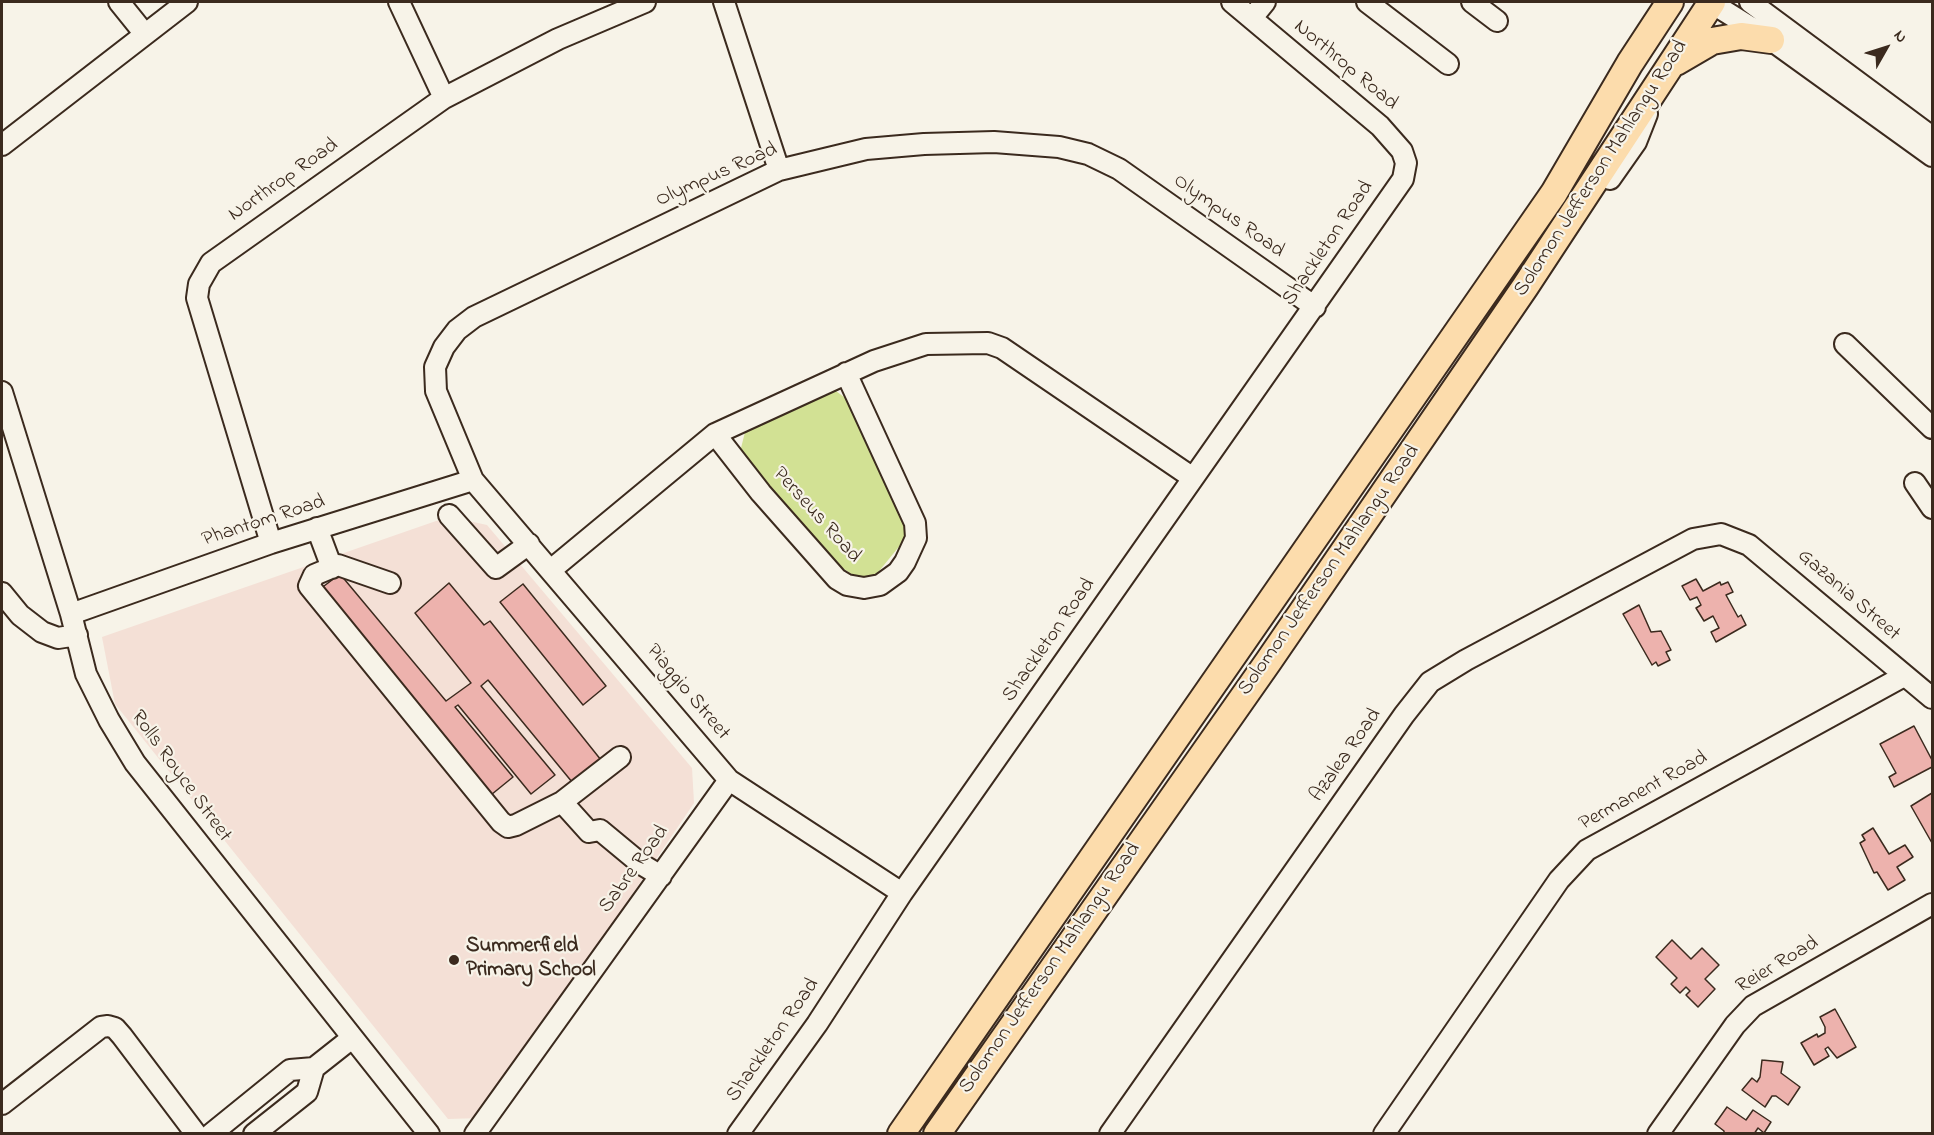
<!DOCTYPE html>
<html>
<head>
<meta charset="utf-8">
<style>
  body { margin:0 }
  #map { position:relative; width:1934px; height:1135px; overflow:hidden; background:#f7f3e8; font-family:"Indie Flower",sans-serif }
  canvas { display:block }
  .frame { position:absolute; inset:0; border:3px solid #3b2a1e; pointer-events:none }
  .north { position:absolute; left:1856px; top:18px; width:60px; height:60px; -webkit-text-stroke:4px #f7f3e8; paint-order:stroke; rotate:51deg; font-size:16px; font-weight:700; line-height:24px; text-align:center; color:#3b2a1e }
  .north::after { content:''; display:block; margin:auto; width:21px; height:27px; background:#3b2a1e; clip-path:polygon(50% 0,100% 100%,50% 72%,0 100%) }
</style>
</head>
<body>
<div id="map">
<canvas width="1934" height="1135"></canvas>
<div class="frame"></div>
<div class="north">N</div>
</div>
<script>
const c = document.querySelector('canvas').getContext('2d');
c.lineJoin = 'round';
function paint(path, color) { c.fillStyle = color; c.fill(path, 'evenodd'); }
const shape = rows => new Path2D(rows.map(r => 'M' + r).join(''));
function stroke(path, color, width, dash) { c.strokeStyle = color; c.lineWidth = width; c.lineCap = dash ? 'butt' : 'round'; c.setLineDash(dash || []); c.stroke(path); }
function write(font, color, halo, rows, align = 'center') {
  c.font = font + ' "Indie Flower",sans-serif'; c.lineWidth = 4.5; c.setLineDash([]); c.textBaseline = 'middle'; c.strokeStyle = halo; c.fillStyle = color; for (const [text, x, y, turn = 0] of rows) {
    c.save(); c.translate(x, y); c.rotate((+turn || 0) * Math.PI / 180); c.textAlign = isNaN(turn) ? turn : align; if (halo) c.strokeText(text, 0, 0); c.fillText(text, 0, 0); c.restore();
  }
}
paint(shape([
  [455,518,487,525,692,768,694,803,481,1118,448,1119,115,704,102,637,436,521]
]), '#f4e0d6');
paint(shape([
  [825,390,836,391,852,403,903,516,907,529,902,543,875,576,868,579,859,579,835,563,746,459,741,448,745,432]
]), '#d2e194');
const building = shape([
  [340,574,446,701,471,683,415,613,449,583,484,625,490,621,605,765,577,788,488,680,481,686,555,775,531,794,458,705,455,707,513,777,486,799,320,589,340,574],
  [1696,579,1703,591,1720,582,1721,585,1728,582,1733,592,1726,595,1738,617,1741,615,1746,625,1716,642,1711,632,1719,628,1713,616,1704,621,1696,608,1701,605,1697,597,1690,600,1682,586,1696,579],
  [523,584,606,686,583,705,500,602,523,584],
  [1639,605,1651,632,1661,631,1671,650,1666,652,1670,660,1658,666,1656,662,1652,665,1623,614,1639,605],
  [1914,726,1932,760,1932,767,1894,787,1889,777,1896,773,1880,744,1914,726],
  [1932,793,1932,843,1911,806,1932,793],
  [1873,828,1889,854,1905,845,1913,857,1897,867,1905,880,1888,890,1877,872,1874,873,1860,843,1865,840,1862,835,1873,828],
  [1672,940,1691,959,1702,948,1719,965,1705,979,1715,989,1698,1007,1686,995,1690,991,1686,987,1680,993,1671,984,1677,978,1656,957,1672,940],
  [1835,1009,1856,1047,1837,1058,1828,1047,1825,1049,1829,1056,1814,1065,1801,1043,1817,1034,1818,1037,1825,1033,1825,1027,1820,1017,1835,1009],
  [1762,1060,1783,1062,1781,1073,1800,1087,1788,1105,1776,1096,1772,1096,1765,1107,1742,1090,1752,1078,1757,1082,1760,1077,1762,1060],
  [1727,1107,1746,1120,1753,1110,1771,1122,1764,1133,1758,1128,1754,1134,1724,1134,1724,1131,1715,1124,1727,1107]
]);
paint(building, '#edb2ad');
stroke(building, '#3b2a1e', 1.5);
const minor = shape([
  [119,2,144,33],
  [399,2,444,98],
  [724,2,779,170],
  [1367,2,1448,64],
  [1472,2,1497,21],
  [1710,2,1771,40,1932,156],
  [1750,2,1932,137],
  [1252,18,1265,2],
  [2,145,187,2],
  [1610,179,1636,142,1647,114],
  [1845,344,1932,428],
  [2,392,71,614,86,674,109,720,135,763,429,1134],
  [715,434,761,493,837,579,847,585,864,588,880,585,898,572,905,562,916,538,915,523,846,373],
  [1915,483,1932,508],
  [449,515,496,568,529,544],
  [317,528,332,568],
  [271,543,197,298,199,284,211,263,444,98,558,39,645,2],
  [552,569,715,434,874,361,926,344,988,343,1002,348,1193,478],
  [390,583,338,565,314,575,309,586,501,822,508,827,516,825,562,802,620,757],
  [2,593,20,615,42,632,58,638,77,635],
  [71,614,271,543,473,480],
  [562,802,589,832,600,830,641,864,661,876],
  [902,893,729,780,473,480,436,391,435,367,444,347,457,330,474,317,779,170,866,149,924,144,994,142,1059,147,1088,154,1119,169,1315,307],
  [2,1104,101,1027,108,1026,115,1028,122,1036,196,1134],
  [211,1134,290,1070,314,1068,352,1038],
  [254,1134,307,1092,314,1068],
  [475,1134,729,780],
  [738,1134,817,1024,902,893,1403,179,1406,163,1402,151,1380,126,1232,2],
  [1110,1134,1404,715,1430,682,1466,660,1693,539,1721,534,1749,545,1932,698],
  [1384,1134,1559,880,1587,850,1904,676],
  [1658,1134,1735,1025,1753,1006,1932,904]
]);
const major = shape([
  [1676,62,1712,41,1741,36,1771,40],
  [901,1134,1554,193,1630,63,1670,2],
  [937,1134,1268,662,1525,287,1712,2]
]);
stroke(minor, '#3b2a1e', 24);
stroke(major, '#3b2a1e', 30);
stroke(minor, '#f7f3e8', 20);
stroke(major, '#fcdcac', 26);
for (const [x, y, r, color] of [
  [454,960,6,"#3b2a1e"]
]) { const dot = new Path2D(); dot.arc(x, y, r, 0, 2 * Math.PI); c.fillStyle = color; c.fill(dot); stroke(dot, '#f7f3e8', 2); }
write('21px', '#3b2a1e', '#f7f3e8', [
  ["Northrop Road",1345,66,40],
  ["Solomon Jefferson Mahlangu Road",1602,169,-57],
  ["Olympus Road",717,176,-24],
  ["Northrop Road",284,181,-35],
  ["Olympus Road",1228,217,35],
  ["Shackleton Road",1329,244,-56],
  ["Perseus Road",816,516,48],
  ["Phantom Road",264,522,-18],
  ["Solomon Jefferson Mahlangu Road",1330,571,-55],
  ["Gazania Street",1848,596,41],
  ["Shackleton Road",1050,641,-55],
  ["Piaggio Street",687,693,50],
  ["Azalea Road",1347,756,-55],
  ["Rolls Royce Street",180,777,54],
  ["Permanent Road",1644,792,-29],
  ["Sabre Road",635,870,-54],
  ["Reier Road",1778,966,-31],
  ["Solomon Jefferson Mahlangu Road",1051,969,-55],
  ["Shackleton Road",774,1041,-55]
]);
write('bold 21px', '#3b2a1e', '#f7f3e8', [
  ["Summerfield",466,948],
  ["Primary School",466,972]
], 'left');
</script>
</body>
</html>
